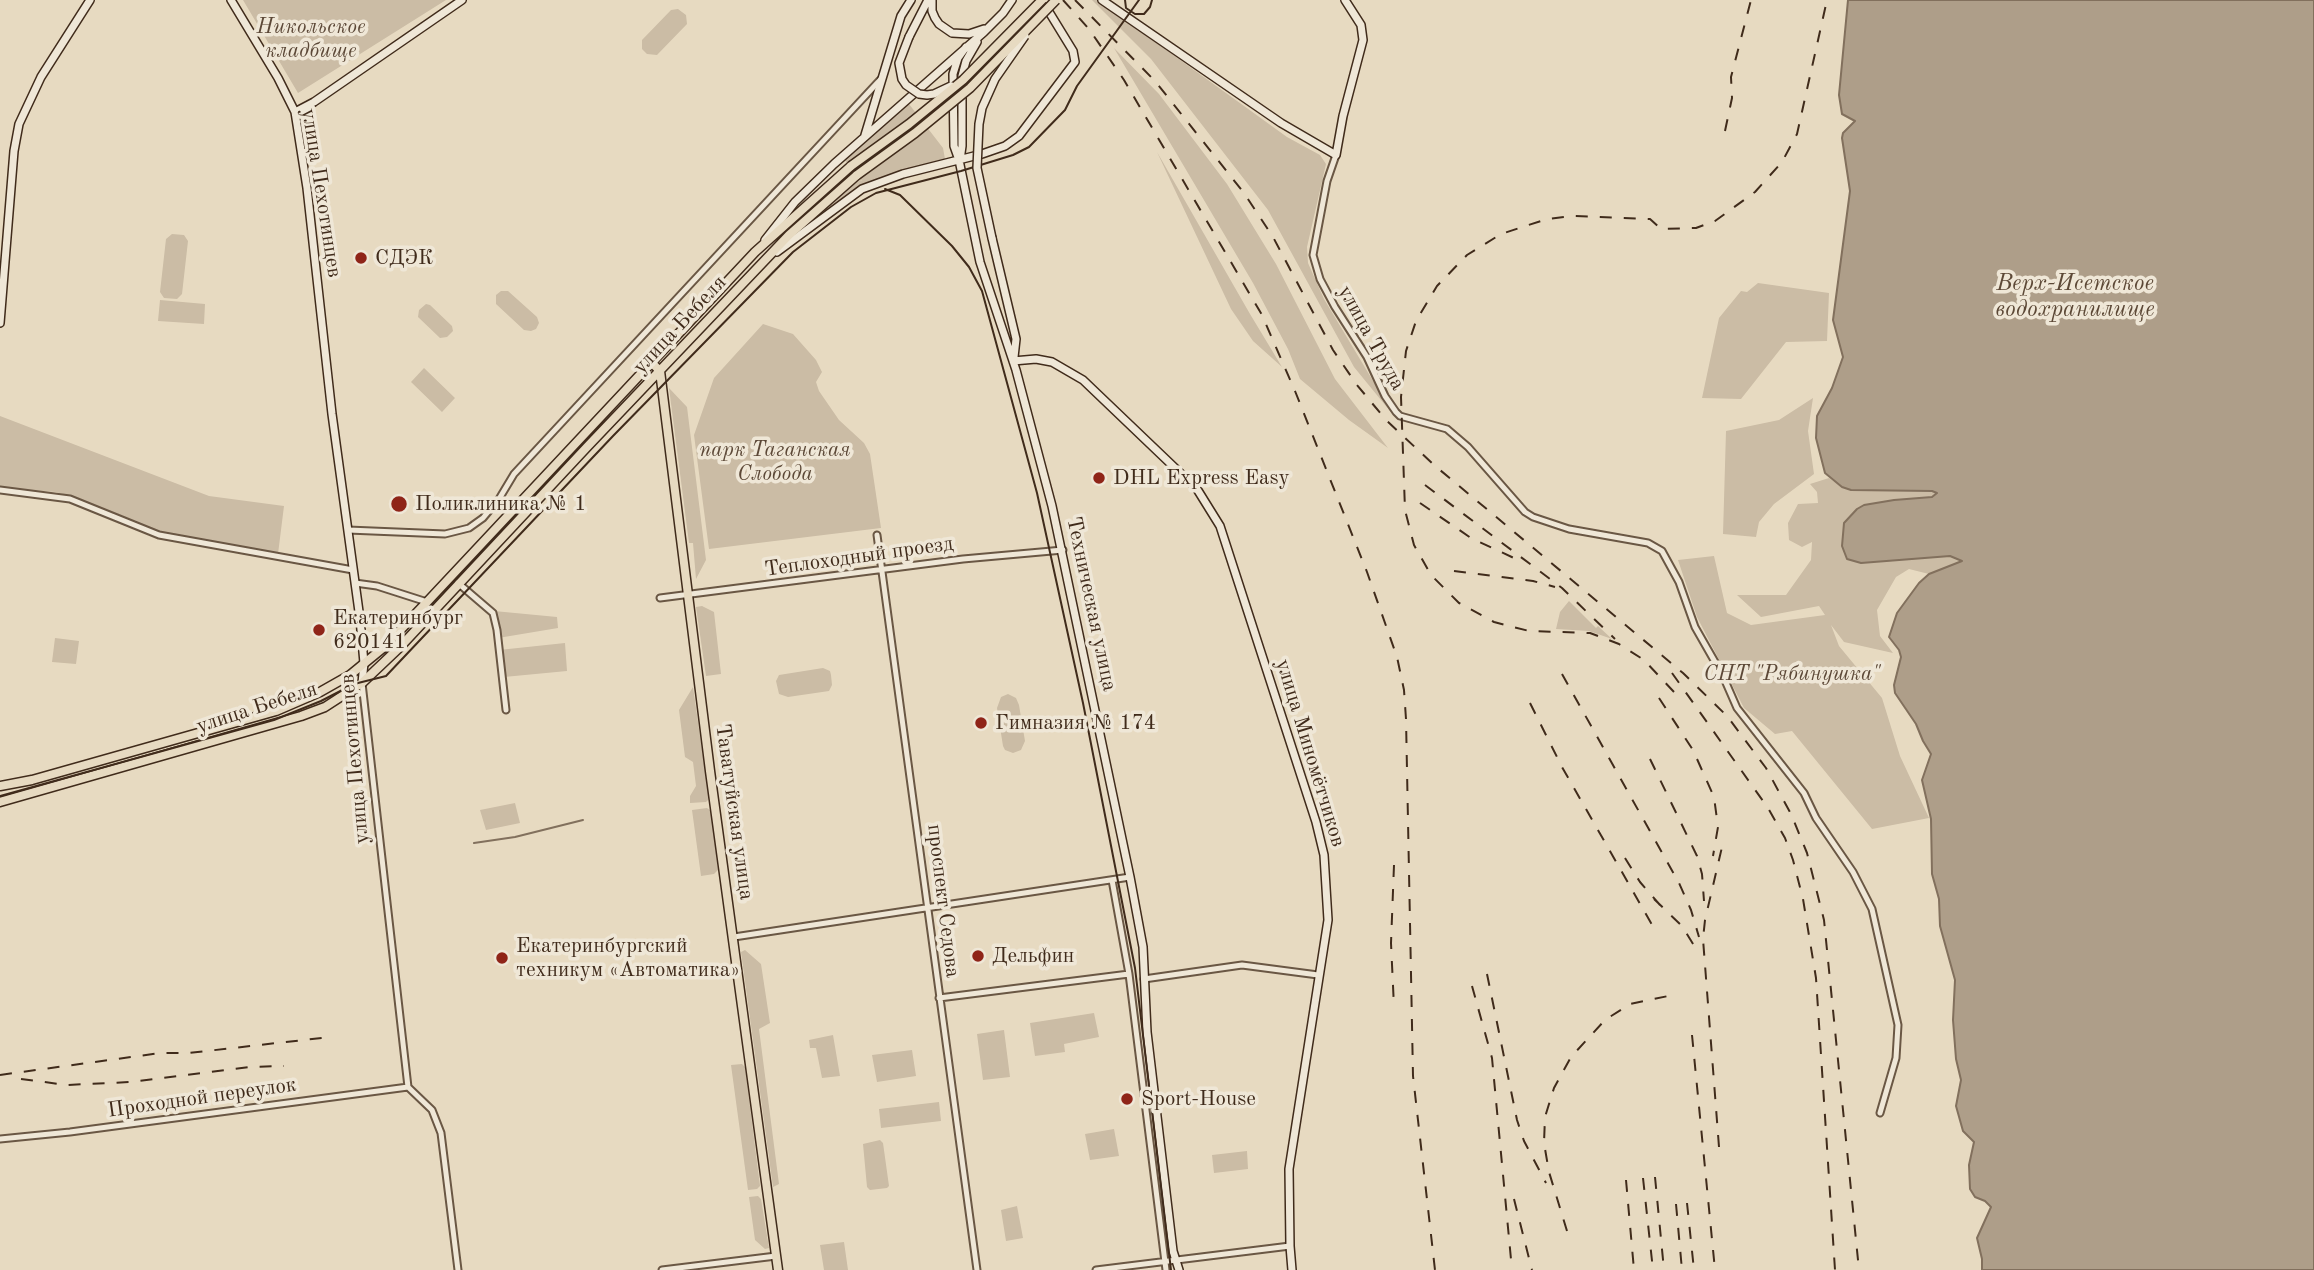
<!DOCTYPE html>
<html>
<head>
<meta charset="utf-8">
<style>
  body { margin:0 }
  canvas { display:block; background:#e7dac1 }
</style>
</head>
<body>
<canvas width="2314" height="1270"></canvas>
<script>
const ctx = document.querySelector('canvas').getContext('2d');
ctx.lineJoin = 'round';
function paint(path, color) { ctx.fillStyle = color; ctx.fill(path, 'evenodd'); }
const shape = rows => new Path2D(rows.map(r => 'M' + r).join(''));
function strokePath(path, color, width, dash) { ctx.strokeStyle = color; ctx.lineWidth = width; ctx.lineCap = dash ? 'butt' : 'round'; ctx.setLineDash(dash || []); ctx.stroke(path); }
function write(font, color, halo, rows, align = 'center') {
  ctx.font = font + ' "Old Standard TT",serif'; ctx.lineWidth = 7; ctx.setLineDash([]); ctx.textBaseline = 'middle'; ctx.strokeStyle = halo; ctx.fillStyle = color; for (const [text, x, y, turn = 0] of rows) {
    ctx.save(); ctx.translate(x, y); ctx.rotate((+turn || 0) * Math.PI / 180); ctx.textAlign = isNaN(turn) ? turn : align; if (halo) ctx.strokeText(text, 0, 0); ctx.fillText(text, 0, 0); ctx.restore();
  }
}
const green = shape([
  [243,0,446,0,298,93],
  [1092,0,1097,0,1287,137,1320,155,1326,164,1307,247,1308,263,1324,299,1394,416,1354,367,1268,210,1151,59],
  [678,9,686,15,687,24,657,55,647,54,642,49,642,40,671,10],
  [1114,48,1159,94,1227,184,1276,264,1335,379,1388,448,1349,420,1300,379,1288,349,1253,283],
  [909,104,943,148,945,159,901,170,861,187,811,223,843,193,860,180,862,181,844,159],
  [1157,152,1250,314,1282,367,1253,341,1231,309],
  [172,234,184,235,188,241,182,294,177,299,164,298,160,292,166,239],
  [1758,283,1829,293,1827,341,1786,342,1741,399,1702,398,1719,318,1741,291,1747,292],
  [501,291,508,291,537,317,539,323,536,329,531,331,524,330,496,304,496,295],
  [160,300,205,304,204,324,158,321],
  [426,304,430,305,452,326,453,331,447,337,440,338,418,317,419,310],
  [763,324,793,334,816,360,822,372,816,382,819,391,839,420,864,443,870,454,881,528,709,549,694,435,714,378],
  [424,368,455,398,442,412,411,382],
  [669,388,687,407,706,560,696,579,693,543,689,543],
  [1813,398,1808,431,1814,474,1774,504,1759,522,1756,537,1723,534,1726,431,1779,420],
  [0,416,209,496,284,506,278,554,175,537,144,527,77,498,56,492,0,488],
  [1829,478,1842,487,1864,490,1932,491,1937,493,1932,497,1857,509,1844,523,1842,546,1847,559,1861,563,1939,556,1950,556,1962,560,1961,563,1929,574,1909,569,1896,577,1877,610,1880,636,1893,653,1844,642,1831,625,1839,646,1882,698,1900,756,1929,818,1872,829,1792,731,1775,734,1744,708,1697,617,1678,560,1714,556,1727,613,1751,625,1825,615,1819,606,1761,617,1737,595,1786,595,1811,560,1812,542,1802,547,1789,540,1788,523,1798,504,1818,503,1817,492,1810,484],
  [1569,601,1596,628,1598,626,1612,639,1589,631,1556,629,1560,612],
  [702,606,714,612,721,674,706,676,696,607],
  [494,611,557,617,558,628,498,638],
  [55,638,79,641,76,664,52,662],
  [565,643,567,671,504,677,499,650],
  [823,668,830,671,831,675,832,685,829,691,788,697,779,694,776,681,779,675],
  [693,687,709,799,706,802,690,803,690,796,696,786,693,762,685,757,679,710],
  [1008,694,1016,698,1019,705,1025,741,1021,750,1013,753,1005,750,1003,746,997,708,1001,697],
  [515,803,520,823,486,830,480,810],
  [707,808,711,811,718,870,714,874,701,876,692,810],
  [745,950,761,964,770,1023,759,1029,779,1184,773,1187,741,952],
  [1094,1013,1099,1037,1064,1044,1065,1052,1035,1056,1030,1023],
  [1004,1030,1010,1077,983,1080,977,1034],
  [833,1035,840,1076,822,1078,816,1048,810,1048,809,1040],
  [912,1050,916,1076,877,1082,872,1055],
  [742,1064,745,1067,760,1186,757,1189,748,1190,731,1065],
  [939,1102,941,1121,881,1128,879,1109],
  [1114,1129,1119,1156,1090,1160,1085,1134],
  [880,1140,883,1143,889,1186,887,1188,870,1190,867,1187,863,1144],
  [1247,1151,1248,1169,1214,1173,1212,1155],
  [758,1196,761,1199,769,1248,765,1249,755,1240,749,1197],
  [1017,1206,1023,1238,1006,1241,1001,1210],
  [844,1242,848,1270,824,1270,820,1245]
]);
const water = shape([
  [1848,0,2314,0,2314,1270,1982,1270,1982,1259,1977,1238,1991,1207,1985,1201,1975,1197,1970,1189,1969,1165,1974,1142,1963,1131,1956,1106,1961,1080,1956,1059,1953,1020,1955,980,1940,926,1939,899,1932,874,1931,819,1922,780,1931,754,1923,741,1916,724,1895,693,1894,685,1901,657,1899,650,1889,637,1897,613,1919,583,1929,574,1962,561,1950,556,1861,563,1847,559,1842,546,1844,523,1857,509,1864,505,1894,500,1932,497,1937,493,1932,491,1851,490,1842,487,1825,473,1816,438,1817,416,1832,388,1843,357,1833,320,1850,191,1842,138,1843,133,1855,121,1842,114,1839,95,1848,0]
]);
const stream = shape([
  [474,843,515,837,583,820]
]);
const street = shape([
  [1336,155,1327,181,1313,255,1320,279,1335,307,1367,357,1385,396,1396,412,1400,416,1447,429,1468,447,1525,512,1533,517,1569,529,1648,543,1662,551,1679,582,1695,627,1723,676,1737,708,1804,793,1816,818,1853,872,1872,909,1898,1025,1896,1058,1880,1113],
  [0,490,70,499,159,535,353,570],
  [348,530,445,534,469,528,483,518,499,499,514,474,880,80],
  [877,535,977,1270],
  [355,583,377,586,427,602],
  [458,583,493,613,497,630,506,710],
  [660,598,963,559,1063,550],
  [362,683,408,1087,432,1110,441,1133,458,1270],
  [1112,880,1129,974,1166,1270],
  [734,937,1130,877],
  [1144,979,1242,965,1318,975],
  [939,998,1129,974],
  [0,1139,70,1132,408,1087],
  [662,1270,776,1256],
  [1096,1270,1290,1246]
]);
const secondary = shape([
  [231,0,278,78,295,112,307,188,332,414,360,619,364,663,362,683],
  [932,0,932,11,935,18,939,24,952,33,969,34,984,29],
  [1102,0,1281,123,1336,155,1343,116,1363,40,1361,25,1345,0],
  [909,37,928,0],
  [966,47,958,58,953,74,954,146,959,160,980,262,1016,370,1052,506,1130,877,1143,947,1147,1032,1173,1251,1179,1270],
  [295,112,314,102,462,0],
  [865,135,901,16,911,0],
  [960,160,962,146,962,76,966,61,977,42],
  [992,238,1016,339,1014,357],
  [765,240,795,202,834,164,984,32,1003,13,1012,0],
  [777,252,862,189,903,174,982,154,1005,146,1019,136,1075,62,1073,51,1046,7],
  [0,323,14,151,19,124,41,77,90,0],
  [1013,361,1036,359,1052,362,1083,380,1197,489,1220,526,1316,822,1324,855,1328,920,1289,1169,1290,1246,1292,1270]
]);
const primary = shape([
  [651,362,660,371,710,771,778,1270],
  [0,786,32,780,276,711,320,692,350,675,383,648,427,602,755,252,851,166],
  [0,802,301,716,325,707,362,683,400,647,587,447,789,235,857,175]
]);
const tram = shape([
  [1125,0,1126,8,1135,14,1144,14,1150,7,1152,0],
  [885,189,900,195,952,246,969,267,982,291,1037,493,1083,703,1135,968,1171,1270],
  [0,796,274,720,321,701,354,684,386,676,613,436,793,252,851,207,876,193,961,171,1013,155,1029,147,1065,110,1077,86,1139,0]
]);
const rail = shape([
  [1063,0,1089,29,1124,80,1262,315,1295,391,1367,572,1397,657,1404,690,1406,719,1413,1076,1435,1270],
  [1075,0,1155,81,1244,193,1273,237,1333,350,1357,385,1386,420,1434,465,1683,673,1727,716,1766,768,1791,814,1807,853,1824,920,1859,1270],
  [1725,131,1732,98,1731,77,1751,0],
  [1425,485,1562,588,1615,639],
  [1420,503,1471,538,1516,559],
  [1454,571,1533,581,1555,587],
  [1672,673,1768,808,1785,838,1793,860,1803,899,1816,978,1835,1270],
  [1562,674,1679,883,1691,910,1699,937],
  [1674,692,1644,660,1619,644,1590,633,1529,631,1494,622,1459,603,1431,575,1414,545,1405,510,1401,397,1406,351,1416,321,1437,286,1467,255,1501,234,1547,219,1573,216,1650,219,1661,229,1696,228,1715,221,1755,192,1782,162,1797,134,1827,0],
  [1659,698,1693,750,1714,797,1718,827,1713,856],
  [1530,703,1562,767,1655,930],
  [1650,759,1697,856,1702,874,1704,901],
  [1625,858,1640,882,1660,905],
  [1394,865,1391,943,1394,1007],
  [1654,899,1682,926,1698,952],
  [1487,974,1517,1120,1524,1141,1546,1183],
  [1472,986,1492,1058,1512,1270],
  [1692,1035,1715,1270],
  [0,1075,160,1053,189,1053,330,1037],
  [21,1079,67,1085,131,1082,250,1067,284,1066],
  [1719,1147,1703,939,1705,920,1722,847],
  [1655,1177,1664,1270],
  [1643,1178,1653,1270],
  [1626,1180,1634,1270],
  [1514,1199,1532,1270],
  [1687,1203,1694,1270],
  [1676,1204,1682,1270],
  [1567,1231,1549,1172,1544,1143,1545,1117,1554,1088,1571,1057,1605,1020,1630,1004,1673,995]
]);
const secondaryBridge = shape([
  [909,37,899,63,902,79,906,85,919,94,927,95,934,94,951,86],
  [992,238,977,168,979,124,982,108,995,79,1025,36]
]);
const primaryBridge = shape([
  [851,166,909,124,963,80,1042,0],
  [857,175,915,133,970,88,1056,0]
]);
const markers = [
  [361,258,7,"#8f2418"],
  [1099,478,7,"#8f2418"],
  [399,504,9,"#8f2418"],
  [319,630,7,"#8f2418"],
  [981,723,7,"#8f2418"],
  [978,956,7,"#8f2418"],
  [502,958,7,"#8f2418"],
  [1127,1099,7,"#8f2418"]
];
const parkNames = [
  ["Никольское",311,27],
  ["кладбище",311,51],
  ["парк Таганская",775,450],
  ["Слобода",775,474],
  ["СНТ \"Рябинушка\"",1792,674]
];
const streetNames = [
  ["улица Пехотинцев",321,193,81],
  ["улица Бебеля",680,325,-47],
  ["улица Труда",1371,338,61],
  ["Теплоходный проезд",859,557,-8],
  ["Техническая улица",1091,604,78],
  ["улица Бебеля",257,708,-18],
  ["улица Миномётчиков",1310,753,73],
  ["улица Пехотинцев",355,759,-95],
  ["Таватуйская улица",734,812,82],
  ["проспект Седова",943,901,83],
  ["Проходной переулок",202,1098,-8]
];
const poiNames = [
  ["СДЭК",375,258],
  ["DHL Express Easy",1113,478],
  ["Поликлиника № 1",415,504],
  ["Екатеринбург",333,618],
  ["620141",333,642],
  ["Гимназия № 174",995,723],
  ["Екатеринбургский",516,946],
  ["техникум «Автоматика»",516,970],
  ["Дельфин",992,956],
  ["Sport-House",1141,1099]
];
const waterNames = [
  ["Верх-Исетское",2075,284],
  ["водохранилище",2075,310]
];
paint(green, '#cbbca5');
paint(water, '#ae9e89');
strokePath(water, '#82705d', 2);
strokePath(stream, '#82705d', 2);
strokePath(street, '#6a5744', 9);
strokePath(secondary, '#402b1b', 10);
strokePath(primary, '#402b1b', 11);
strokePath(street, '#efe7d7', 5);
strokePath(secondary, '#efe7d7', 7);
strokePath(primary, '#e7dac1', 8);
strokePath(tram, '#402b1b', 2);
strokePath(rail, '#402b1b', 2, [12, 12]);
strokePath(secondaryBridge, '#402b1b', 10, []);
strokePath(primaryBridge, '#402b1b', 11, []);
strokePath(secondaryBridge, '#efe7d7', 7);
strokePath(primaryBridge, '#e7dac1', 8);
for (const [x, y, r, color] of markers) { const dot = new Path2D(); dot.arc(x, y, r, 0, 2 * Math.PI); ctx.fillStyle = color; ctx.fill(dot); strokePath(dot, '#efe7d7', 2.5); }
write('italic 21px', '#5c4837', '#efe7d7', parkNames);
write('21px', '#402b1b', '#efe7d7', streetNames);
write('21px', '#402b1b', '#efe7d7', poiNames, 'left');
write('italic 23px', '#5c4836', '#efe7d7', waterNames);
</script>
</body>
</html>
